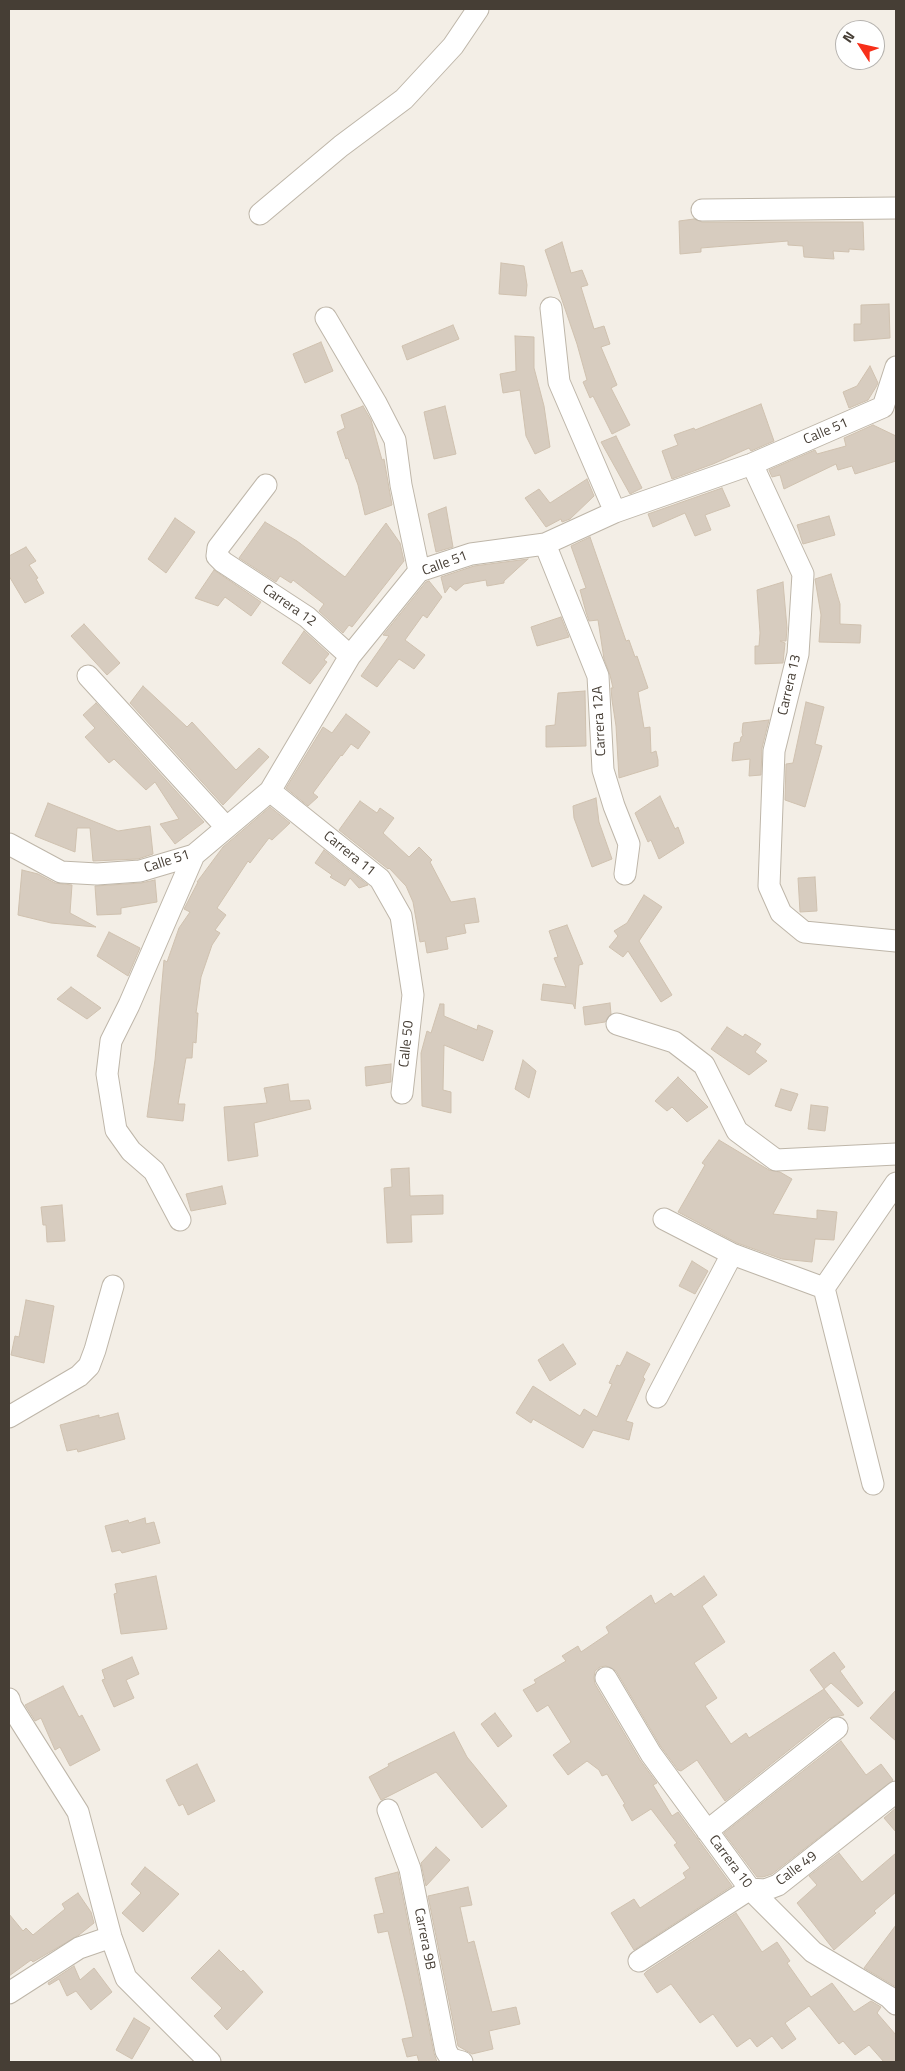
<!DOCTYPE html>
<html>
<head>
<meta charset="utf-8">
<style>
  body { margin:0 }
  #map { position:relative; width:905px; height:2071px; overflow:hidden; background:#f3eee6; font-family:"Titillium Web",sans-serif }
  canvas { display:block }
  .frame { position:absolute; inset:0; border:10px solid #463e35; pointer-events:none }
  .north { position:absolute; left:835px; top:20px; width:50px; height:50px; box-sizing:border-box; background:#fff; border:1px solid #b5b2ae; border-radius:50%; rotate:305deg; font-size:14px; font-weight:700; line-height:20px; text-align:center; color:#463e35 }
  .north::after { content:''; display:block; margin:auto; width:18px; height:22px; background:#f72f19; clip-path:polygon(50% 0,100% 100%,50% 72%,0 100%) }
</style>
</head>
<body>
<div id="map">
<canvas width="905" height="2071"></canvas>
<div class="frame"></div>
<div class="north">N</div>
</div>
<script>
const ctx = document.querySelector('canvas').getContext('2d');
ctx.lineJoin = 'round';
function paint(path, color) { ctx.fillStyle = color; ctx.fill(path, 'evenodd'); }
const shape = rows => new Path2D(rows.map(r => 'M' + r).join(''));
function strokePath(path, color, width, dash) { ctx.strokeStyle = color; ctx.lineWidth = width; ctx.lineCap = dash ? 'butt' : 'round'; ctx.setLineDash(dash || []); ctx.stroke(path); }
function write(font, color, halo, rows, align = 'center') {
  ctx.font = font + ' "Titillium Web",sans-serif'; ctx.lineWidth = 4.5; ctx.setLineDash([]); ctx.textBaseline = 'middle'; ctx.strokeStyle = halo; ctx.fillStyle = color; for (const [text, x, y, turn = 0] of rows) {
    ctx.save(); ctx.translate(x, y); ctx.rotate((+turn || 0) * Math.PI / 180); ctx.textAlign = isNaN(turn) ? turn : align; if (halo) ctx.strokeText(text, 0, 0); ctx.fillText(text, 0, 0); ctx.restore();
  }
}
const building = shape([
  [694,219,702,222,863,222,864,250,849,249,849,252,833,251,834,259,804,257,803,246,788,245,788,241,701,248,701,252,680,254,679,221,694,219],
  [562,242,571,273,582,270,588,285,581,287,594,329,604,326,610,344,601,347,617,385,611,388,630,425,612,434,593,396,590,398,583,382,587,380,577,344,545,250,562,242],
  [501,263,524,266,527,285,526,296,499,294,501,263],
  [889,304,890,338,854,341,854,324,861,324,861,305,889,304],
  [453,325,459,339,407,360,402,346,453,325],
  [515,336,534,337,534,368,544,406,550,447,535,454,526,436,520,390,503,393,500,374,516,371,515,336],
  [321,342,333,371,305,383,293,354,321,342],
  [870,366,878,383,876,387,868,400,849,408,843,392,857,386,870,366],
  [761,404,774,441,751,451,749,448,713,464,672,479,662,451,678,445,674,435,694,428,695,430,761,404],
  [363,406,371,420,382,460,384,459,392,505,365,515,358,485,348,458,346,459,337,432,345,428,341,415,363,406],
  [445,406,456,454,434,459,424,412,445,406],
  [873,425,896,436,896,461,855,474,852,466,838,470,836,464,784,489,780,475,772,477,769,470,815,450,817,454,846,446,844,438,873,425],
  [616,436,642,488,630,494,601,442,616,436],
  [587,479,594,496,570,519,562,522,561,519,546,527,525,498,539,489,550,503,587,479],
  [722,488,730,506,705,515,711,530,695,536,685,513,653,527,648,514,722,488],
  [446,507,453,547,436,552,428,514,446,507],
  [829,516,835,535,803,544,797,525,829,516],
  [175,518,195,532,166,573,148,559,175,518],
  [265,522,297,541,345,577,386,523,400,543,404,561,352,627,349,625,343,633,319,611,324,604,293,580,291,583,280,576,276,582,239,558,265,522],
  [590,537,626,641,629,640,635,657,637,656,648,688,638,692,644,728,650,727,651,753,656,751,658,760,658,766,619,778,616,726,612,700,611,688,613,688,610,675,604,659,598,620,589,621,586,612,580,590,586,588,571,546,590,537],
  [26,547,36,561,29,565,38,578,36,579,44,593,25,603,9,576,9,556,26,547],
  [528,559,504,581,504,583,487,586,486,580,464,584,456,591,450,586,445,593,441,577,474,566,528,559],
  [214,570,261,602,251,616,225,597,218,606,195,598,214,570],
  [831,574,840,604,840,624,861,625,860,643,819,642,821,615,815,579,831,574],
  [429,581,442,597,427,618,423,615,405,640,425,655,414,669,399,659,377,687,361,676,389,636,383,635,426,582,429,581],
  [783,582,787,628,786,641,780,641,785,643,783,663,755,664,755,646,759,646,760,633,757,590,783,582],
  [561,617,569,637,537,646,531,627,561,617],
  [84,624,120,663,107,675,71,636,84,624],
  [304,631,329,654,324,660,327,662,310,684,282,663,304,631],
  [143,686,187,727,192,722,236,770,259,748,269,757,223,805,130,703,143,686],
  [585,691,586,746,546,747,546,726,555,725,558,693,585,691],
  [806,702,824,707,815,744,822,746,805,807,785,800,786,764,793,763,806,702],
  [96,703,204,822,175,844,160,824,179,819,155,782,146,790,114,759,109,763,85,737,95,728,83,715,96,703],
  [346,714,370,732,358,749,351,744,342,756,341,755,313,793,318,797,308,806,286,788,323,727,332,733,346,714],
  [769,720,762,748,761,775,749,776,750,759,732,761,734,743,740,742,741,737,743,736,742,732,743,723,769,720],
  [660,796,675,829,678,827,684,843,659,859,651,840,648,842,635,813,660,796],
  [596,798,599,822,612,859,592,867,574,818,573,806,596,798],
  [360,801,377,813,380,808,394,818,383,833,409,857,419,847,432,860,430,862,451,902,475,898,479,922,464,924,466,933,446,937,448,949,427,953,425,941,420,942,413,902,406,886,389,868,388,869,339,830,360,801],
  [48,803,118,831,150,826,153,854,138,859,93,861,90,828,77,828,75,852,35,836,48,803],
  [270,807,290,823,272,840,269,838,250,863,248,861,217,908,226,915,215,930,220,933,212,945,201,977,196,1013,198,1013,196,1043,193,1042,192,1058,186,1058,178,1104,185,1104,183,1121,147,1117,155,1060,164,960,167,962,179,928,190,912,184,909,198,882,197,882,223,847,270,807],
  [324,850,368,885,359,888,350,878,345,886,330,877,332,875,315,863,324,850],
  [22,870,38,874,55,883,72,885,70,913,96,927,51,923,18,915,22,870],
  [815,877,817,911,800,912,798,878,815,877],
  [155,880,157,902,121,908,121,914,97,915,95,886,141,883,155,880],
  [644,895,662,907,639,941,672,995,661,1002,628,951,623,957,609,947,618,936,614,931,627,923,644,895],
  [567,925,583,964,579,965,575,1009,573,1004,541,1000,543,984,566,987,554,958,558,957,549,931,567,925],
  [109,932,140,948,128,976,97,956,109,932],
  [71,987,101,1008,87,1019,57,999,71,987],
  [610,1003,611,1014,605,1022,585,1025,583,1007,610,1003],
  [440,1004,444,1004,444,1016,477,1030,478,1025,493,1031,483,1061,444,1045,443,1090,451,1092,451,1113,422,1106,421,1053,427,1031,431,1033,440,1004],
  [727,1027,743,1037,745,1034,761,1044,755,1052,767,1061,749,1075,711,1049,727,1027],
  [523,1060,536,1071,529,1098,515,1089,523,1060],
  [391,1064,391,1082,366,1086,365,1067,391,1064],
  [678,1077,708,1107,687,1122,672,1107,667,1111,655,1101,678,1077],
  [288,1084,290,1101,309,1100,311,1109,254,1123,258,1156,228,1161,224,1107,267,1103,264,1088,288,1084],
  [781,1089,798,1094,791,1111,775,1106,781,1089],
  [811,1105,828,1107,825,1131,808,1129,811,1105],
  [719,1140,769,1170,780,1172,792,1179,773,1214,817,1219,817,1210,837,1212,834,1240,815,1239,812,1262,782,1259,737,1243,678,1212,705,1165,702,1163,719,1140],
  [409,1168,410,1196,443,1195,443,1214,411,1215,412,1242,387,1243,384,1188,392,1187,391,1169,409,1168],
  [222,1186,226,1204,191,1211,186,1194,222,1186],
  [62,1205,65,1241,47,1242,46,1225,43,1225,41,1207,62,1205],
  [692,1261,708,1271,695,1294,679,1286,692,1261],
  [26,1300,54,1306,44,1363,11,1355,15,1336,19,1337,26,1300],
  [563,1344,576,1364,550,1381,538,1360,563,1344],
  [627,1352,650,1364,643,1377,645,1379,626,1421,633,1423,629,1440,593,1430,583,1448,533,1419,531,1423,516,1413,533,1386,580,1416,584,1409,597,1417,612,1384,609,1383,617,1365,620,1366,627,1352],
  [118,1413,125,1439,78,1452,77,1449,67,1451,60,1425,99,1415,99,1418,118,1413],
  [145,1518,146,1524,154,1522,160,1543,122,1553,120,1550,112,1552,105,1526,128,1520,129,1523,145,1518],
  [156,1576,167,1629,121,1634,114,1594,117,1593,115,1584,156,1576],
  [704,1576,717,1595,702,1606,725,1642,694,1663,717,1698,705,1706,731,1744,746,1733,749,1738,824,1689,810,1670,834,1652,845,1667,840,1671,863,1703,858,1707,831,1683,824,1689,844,1715,829,1718,725,1801,697,1760,681,1771,678,1770,661,1747,616,1671,606,1666,600,1667,595,1671,594,1678,595,1684,640,1760,657,1783,653,1785,672,1816,678,1812,732,1886,634,1950,611,1913,634,1899,640,1908,686,1878,683,1873,690,1868,674,1845,677,1843,651,1809,632,1821,623,1805,625,1804,607,1774,602,1776,599,1770,587,1761,568,1775,553,1755,571,1742,548,1705,537,1712,523,1690,536,1683,534,1680,566,1661,562,1656,578,1646,581,1652,609,1633,606,1627,651,1595,655,1604,671,1593,674,1597,704,1576],
  [132,1657,139,1674,126,1680,134,1698,114,1707,102,1680,105,1679,102,1670,132,1657],
  [63,1686,79,1717,82,1715,100,1750,70,1766,60,1747,55,1750,41,1718,35,1721,25,1705,63,1686],
  [896,1690,896,1741,870,1718,896,1690],
  [495,1713,512,1736,498,1747,481,1724,495,1713],
  [454,1732,467,1757,507,1806,482,1828,436,1772,381,1800,369,1777,389,1766,388,1764,454,1732],
  [841,1741,866,1775,881,1764,893,1780,772,1874,763,1877,757,1877,724,1833,841,1741],
  [197,1764,215,1801,188,1815,183,1804,179,1806,166,1780,197,1764],
  [896,1808,896,1832,884,1818,896,1808],
  [436,1847,450,1860,426,1886,421,1863,436,1847],
  [839,1853,862,1882,896,1853,896,1892,874,1911,876,1913,834,1950,797,1903,817,1885,809,1876,839,1853],
  [145,1867,179,1894,143,1932,122,1913,141,1893,131,1884,145,1867],
  [398,1872,434,2053,437,2062,419,2062,417,2055,407,2057,402,2039,413,2037,405,2001,388,1931,378,1933,374,1915,384,1913,375,1878,398,1872],
  [468,1887,472,1905,460,1907,468,1943,474,1941,492,2012,516,2007,520,2024,489,2031,493,2049,472,2054,458,2046,428,1896,468,1887],
  [78,1893,91,1912,94,1923,79,1935,33,1962,31,1960,9,1976,9,1914,23,1931,26,1928,33,1935,65,1909,62,1904,78,1893],
  [736,1913,762,1952,777,1942,790,1961,787,1963,811,1997,832,1983,854,2012,871,2001,881,2007,877,2013,896,2035,896,2062,884,2062,869,2045,855,2055,843,2041,839,2044,809,2006,785,2023,796,2039,782,2049,772,2036,757,2047,750,2038,737,2047,713,2014,700,2023,671,1984,657,1993,644,1974,647,1971,736,1913],
  [896,1925,896,1987,864,1968,896,1925],
  [219,1950,241,1972,243,1970,263,1992,227,2030,214,2016,222,2008,191,1978,219,1950],
  [74,1966,80,1980,94,1968,112,1992,91,2010,76,1991,67,1996,59,1979,49,1985,48,1983,74,1966],
  [134,2018,150,2028,132,2059,116,2050,134,2018]
]);
const minor = shape([
  [702,210,896,208],
  [260,214,341,146,404,99,453,46,478,9],
  [551,308,559,382,615,512],
  [326,318,376,403,395,440,401,485,419,571],
  [883,407,896,367],
  [752,464,803,574,798,654,774,751,769,886,781,913,804,932,896,941],
  [266,485,218,548,217,556,223,562,307,617,350,656],
  [545,544,598,676,603,770,614,806,629,844,625,874],
  [88,676,226,827],
  [270,791,380,879,401,916,413,995,402,1093],
  [9,844,61,872,97,874,140,871,194,855,270,791,350,656,419,571,471,554,545,544,615,512,752,464,883,407],
  [617,1024,674,1042,704,1065,737,1131,776,1160,896,1154],
  [664,1219,732,1254,824,1288],
  [180,1220,154,1171,131,1151,116,1130,107,1074,111,1041,129,1005,194,855],
  [657,1397,732,1254],
  [9,1417,79,1376,89,1366,95,1350,113,1286],
  [873,1484,824,1288,896,1183],
  [606,1678,651,1754,750,1889,813,1952,889,1997,896,2004],
  [9,1699,11,1706,78,1812,111,1937,126,1978,210,2062],
  [388,1810,410,1869,446,2051,451,2059,462,2062],
  [707,1831,837,1728],
  [639,1961,750,1889,765,1890,778,1885,896,1792],
  [9,1993,79,1948,111,1937]
]);
const streetNames = [
  ["Calle 51",826,432,-23],
  ["Calle 51",445,564,-20],
  ["Carrera 12",289,606,35],
  ["Carrera 13",790,685,-77],
  ["Carrera 12A",600,721,-93],
  ["Carrera 11",349,854,39],
  ["Calle 51",167,862,-18],
  ["Calle 50",407,1044,-84],
  ["Carrera 10",730,1862,53],
  ["Calle 49",797,1869,-37],
  ["Carrera 9B",424,1939,79]
];
paint(building, '#d7ccbf');
strokePath(building, '#cfc1af', 1);
strokePath(minor, '#beb6a9', 23);
strokePath(minor, '#fff', 21);
write('14px', '#463e35', '#fff', streetNames);
</script>
</body>
</html>
